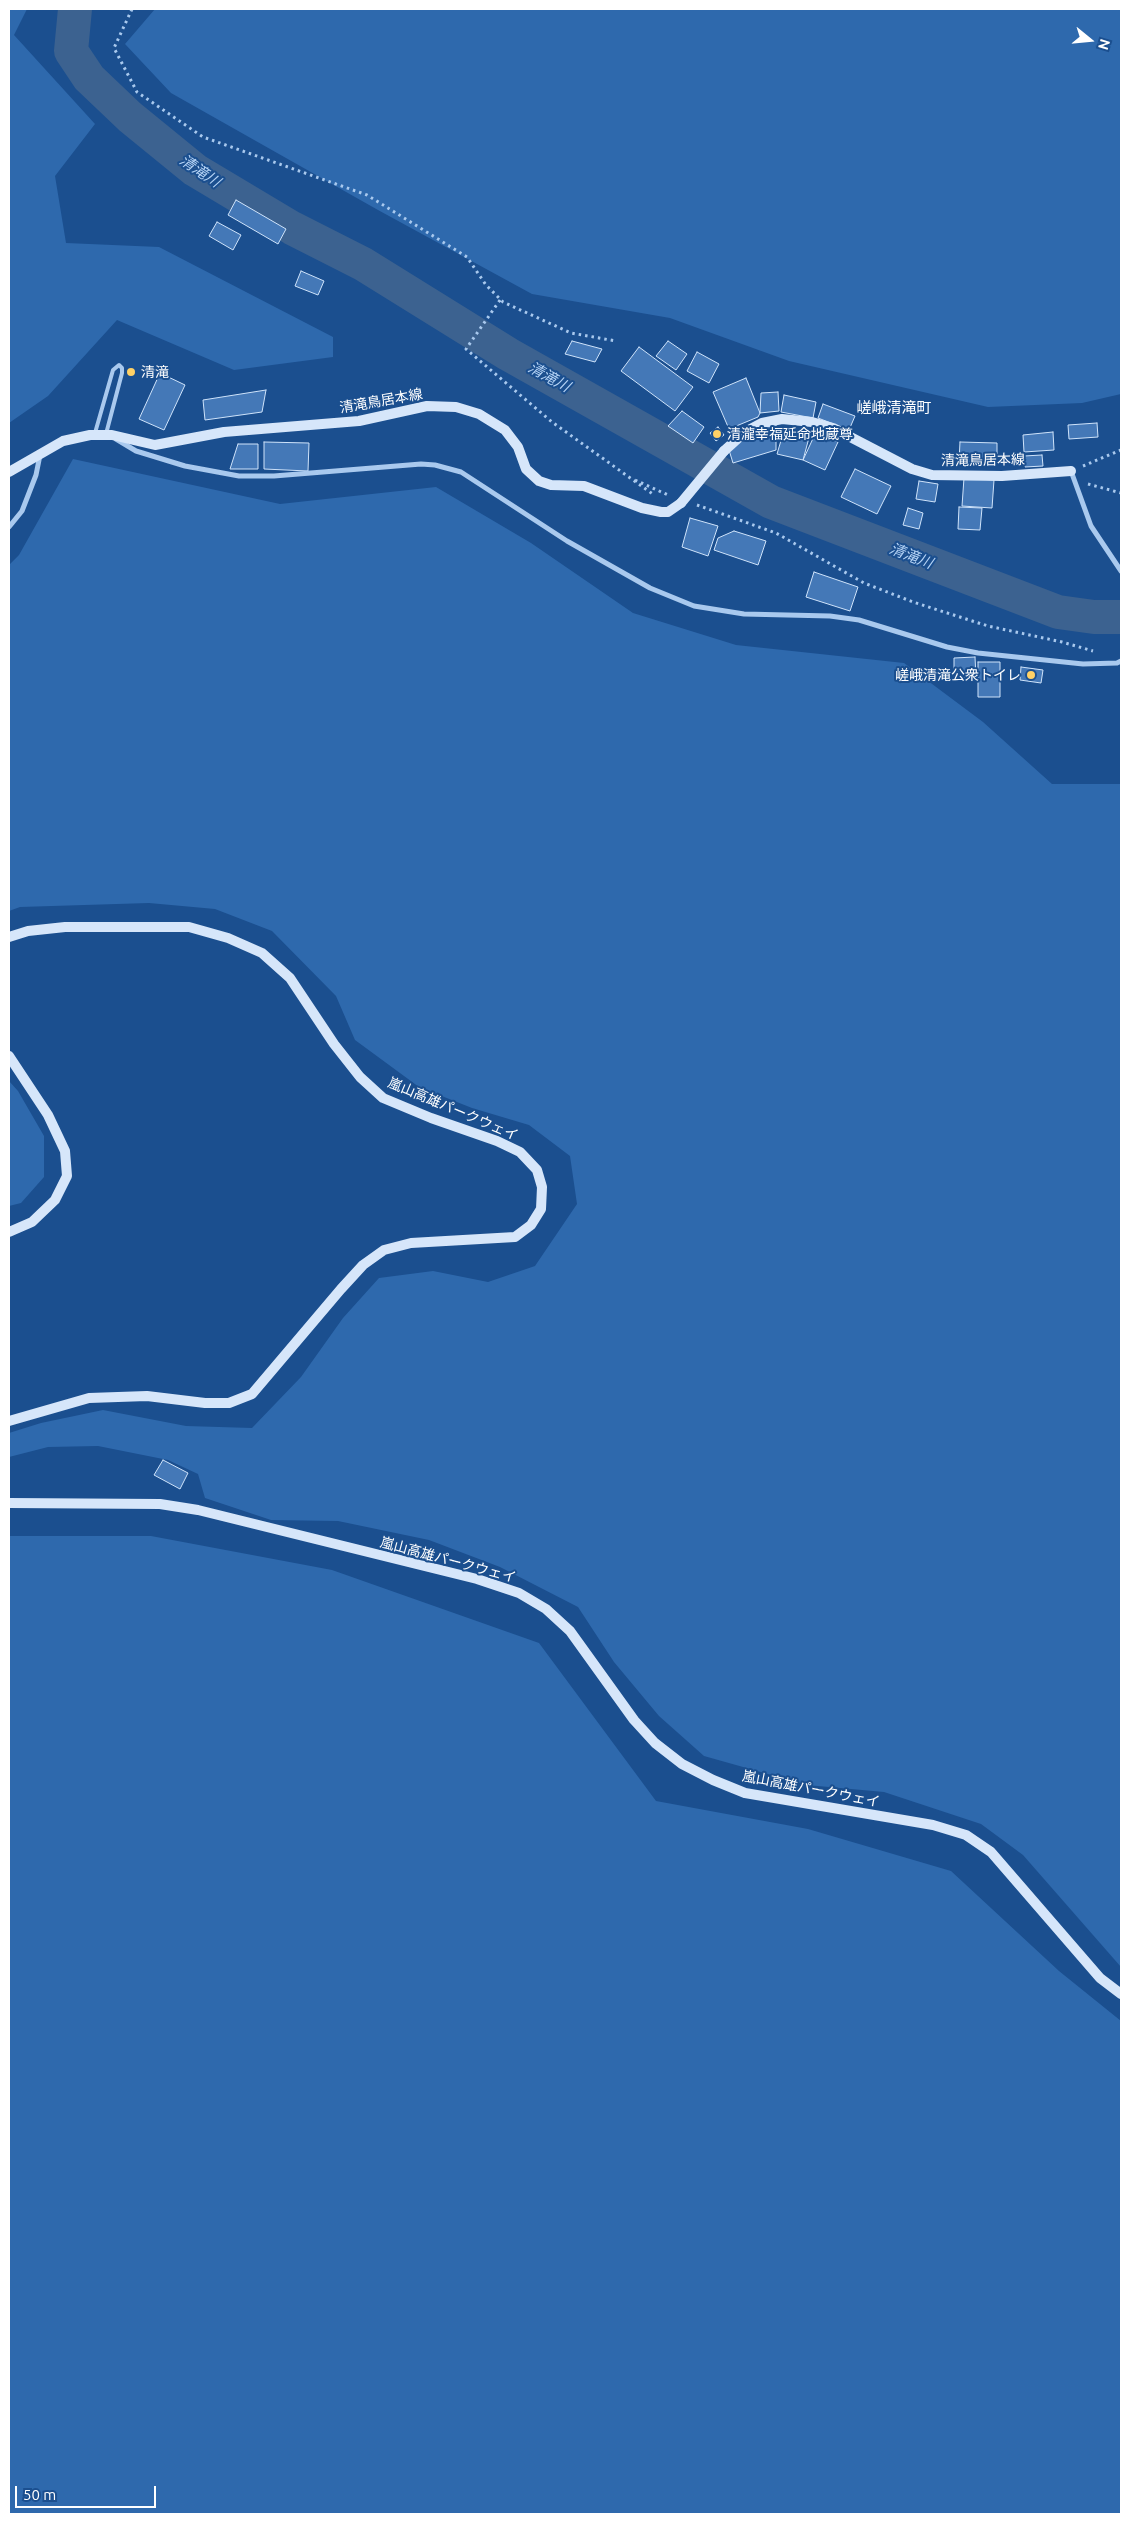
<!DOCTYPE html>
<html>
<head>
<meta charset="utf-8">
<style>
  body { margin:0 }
  #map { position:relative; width:1130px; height:2523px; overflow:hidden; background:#1b4f8f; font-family:Ubuntu,sans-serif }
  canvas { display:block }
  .frame { position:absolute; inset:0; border:10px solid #fff; pointer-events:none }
  .north { position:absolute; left:1065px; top:15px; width:50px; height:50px; -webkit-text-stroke:4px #1b4f8f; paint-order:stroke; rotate:107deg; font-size:14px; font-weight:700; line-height:20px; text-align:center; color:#fff }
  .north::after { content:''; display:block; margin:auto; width:18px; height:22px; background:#fff; clip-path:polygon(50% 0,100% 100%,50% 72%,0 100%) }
  .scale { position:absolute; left:15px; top:2486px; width:141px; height:22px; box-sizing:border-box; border:2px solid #fff; border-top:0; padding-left:6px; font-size:15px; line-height:18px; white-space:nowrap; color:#fff; -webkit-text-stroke:4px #1b4f8f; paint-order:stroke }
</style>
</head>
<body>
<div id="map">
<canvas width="1130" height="2523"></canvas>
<div class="frame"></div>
<div class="north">N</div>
<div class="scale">50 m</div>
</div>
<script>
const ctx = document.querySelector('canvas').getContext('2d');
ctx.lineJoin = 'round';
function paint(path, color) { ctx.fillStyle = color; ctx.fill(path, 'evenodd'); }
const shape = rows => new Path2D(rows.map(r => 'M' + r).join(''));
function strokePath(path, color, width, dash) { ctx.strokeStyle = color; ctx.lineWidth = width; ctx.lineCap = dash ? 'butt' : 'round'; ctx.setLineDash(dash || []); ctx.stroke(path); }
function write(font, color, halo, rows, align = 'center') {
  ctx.font = font + ' Ubuntu,"Noto Sans JP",sans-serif'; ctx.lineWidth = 4; ctx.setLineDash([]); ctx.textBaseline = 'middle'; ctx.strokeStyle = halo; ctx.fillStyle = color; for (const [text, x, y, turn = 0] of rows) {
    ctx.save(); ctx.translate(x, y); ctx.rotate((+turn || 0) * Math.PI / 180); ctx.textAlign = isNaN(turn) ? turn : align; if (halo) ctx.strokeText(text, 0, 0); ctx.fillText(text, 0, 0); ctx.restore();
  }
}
const green = shape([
  [9,9,27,9,14,35,95,124,55,176,66,243,159,247,333,337,333,357,234,370,117,320,48,396,9,423],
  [155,9,1121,9,1121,394,1082,403,988,407,789,361,670,318,532,294,378,210,171,93,125,44],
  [73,459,280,504,436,487,531,543,633,613,736,645,904,663,983,722,1052,784,1121,784,1121,1967,1023,1855,981,1824,884,1792,807,1785,704,1756,659,1716,614,1662,578,1607,500,1567,429,1540,338,1521,271,1520,205,1498,198,1474,168,1460,98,1446,48,1447,9,1457,9,1433,41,1423,103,1410,186,1426,252,1428,301,1377,343,1318,379,1278,433,1271,488,1282,535,1266,577,1204,570,1156,529,1125,472,1108,419,1087,355,1040,336,996,272,931,215,909,149,903,20,907,9,911,9,565,19,555],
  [9,1081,18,1091,44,1136,44,1177,21,1203,9,1206],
  [9,1536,151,1536,332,1570,539,1643,656,1801,808,1829,951,1871,1059,1971,1121,2021,1121,2514,9,2514]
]);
const river = shape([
  [75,9,71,51,89,78,130,117,195,170,292,228,363,264,508,354,771,502,1058,612,1094,617,1121,617]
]);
const building = shape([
  [236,200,286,229,278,244,228,215,236,200],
  [217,222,241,235,233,250,209,236,217,222],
  [301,271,324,281,318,295,295,286,301,271],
  [572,341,602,349,595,362,565,354,572,341],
  [668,341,687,354,676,370,656,356,668,341],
  [639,347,693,387,675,411,621,371,639,347],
  [697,352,719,364,709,383,687,371,697,352],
  [160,373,185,385,164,430,139,419,160,373],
  [746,378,760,413,758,417,729,429,713,392,746,378],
  [266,390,262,412,205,420,203,400,266,390],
  [778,392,779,411,760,413,761,393,778,392],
  [784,395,816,402,813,418,781,412,784,395],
  [823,404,855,416,849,430,818,418,823,404],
  [682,411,704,427,693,443,668,426,682,411],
  [1097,423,1098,437,1069,439,1068,425,1097,423],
  [776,424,776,450,733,463,729,450,750,433,776,424],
  [718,427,724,435,716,441,710,433,718,427],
  [785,427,810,434,803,460,777,454,785,427],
  [816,432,838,442,825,470,803,460,816,432],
  [1053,432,1054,450,1024,452,1023,435,1053,432],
  [264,442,309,443,308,471,264,469,264,442],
  [960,442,997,443,997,462,959,461,960,442],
  [238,444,258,444,258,469,230,469,238,444],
  [1042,455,1043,466,1025,467,1024,456,1042,455],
  [855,469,891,486,877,514,841,497,855,469],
  [964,478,994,480,992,508,962,506,964,478],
  [919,481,938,484,935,502,916,499,919,481],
  [959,507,982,508,980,530,958,529,959,507],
  [908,508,923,513,919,529,903,525,908,508],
  [690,518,718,526,708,556,682,547,690,518],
  [734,531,766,541,758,565,714,550,718,538,734,531],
  [814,572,858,587,850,611,806,597,814,572],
  [975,657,976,677,954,678,954,658,975,657],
  [978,662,1000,662,1000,697,978,697,978,662],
  [1021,667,1043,670,1041,683,1020,680,1021,667],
  [163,1460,188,1473,180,1489,154,1475,163,1460]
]);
const path = shape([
  [132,9,114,48,137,92,203,137,367,195,467,257,486,285,503,302,571,333,616,341],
  [500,300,466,349,552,422,654,495],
  [1083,466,1121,450],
  [635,480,668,495],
  [1088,484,1121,493],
  [697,505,776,533,864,583,913,602,988,626,1062,642,1093,651]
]);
const lane = shape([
  [95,433,113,370,119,365,122,368,122,373,106,434]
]);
const street = shape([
  [116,439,136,451,185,466,239,476,274,476,421,464,435,465,461,472,567,541,650,588,694,606,744,614,830,616,859,620,947,647,978,653,1083,664,1117,663,1121,661],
  [1071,471,1091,526,1121,571],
  [9,527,22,511,36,475,40,455]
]);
const secondary = shape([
  [724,451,745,432,762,423,782,419,812,422,833,428,912,469,932,475,1002,476,1071,471],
  [9,472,63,441,90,435,112,435,155,445,224,432,359,421,427,406,456,407,479,414,505,430,518,447,526,469,539,481,551,485,584,486,642,508,661,512,668,512,681,503],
  [9,937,28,931,65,927,189,927,228,938,262,953,290,978,334,1044,360,1077,383,1098,431,1118,497,1141,520,1152,537,1170,542,1187,541,1209,531,1225,515,1237,411,1243,384,1250,363,1265,341,1289,252,1394,229,1403,205,1403,147,1396,89,1398,9,1421],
  [9,1056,48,1115,65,1151,67,1176,55,1200,32,1222,9,1232],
  [9,1503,160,1504,198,1510,477,1579,519,1593,546,1609,570,1631,634,1720,655,1743,682,1764,713,1780,745,1793,933,1825,966,1835,991,1852,1100,1978,1121,1994]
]);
const secondaryBridge = shape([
  [681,503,724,451]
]);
const markers = [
  [131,372,5,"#ffd166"],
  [717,434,5,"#ffd166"],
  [1031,675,5,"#ffd166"]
];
const poiNames = [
  ["清滝",141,372],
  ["清瀧幸福延命地蔵尊",727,434],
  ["嵯峨清滝公衆トイレ",1021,675,"right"]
];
const streetNames = [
  ["清滝鳥居本線",381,401,-10],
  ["清滝鳥居本線",983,460,-1],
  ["嵐山高雄パークウェイ",453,1109,23],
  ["嵐山高雄パークウェイ",448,1560,15],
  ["嵐山高雄パークウェイ",811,1789,11]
];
const waterNames = [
  ["清滝川",200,171,34],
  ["清滝川",549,377,29],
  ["清滝川",911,556,21]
];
const neighbourhoodNames = [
  ["嵯峨清滝町",894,408]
];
paint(green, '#2e69ad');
strokePath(river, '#3c6290', 34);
paint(building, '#4478b7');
strokePath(building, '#cfe3fa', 1);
strokePath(path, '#a9c9ee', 3, [2.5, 4]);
strokePath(lane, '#a9c9ee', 4);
strokePath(street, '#a9c9ee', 5);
strokePath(secondary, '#d6e6fa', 10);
strokePath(secondaryBridge, '#d6e6fa', 10);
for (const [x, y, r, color] of markers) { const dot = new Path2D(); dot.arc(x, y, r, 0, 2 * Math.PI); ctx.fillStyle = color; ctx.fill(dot); strokePath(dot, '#1b4f8f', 2); }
write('14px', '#fff', '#1b4f8f', poiNames, 'left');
write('14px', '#fff', '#1b4f8f', streetNames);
write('italic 15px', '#b5d3f5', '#1b4f8f', waterNames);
write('15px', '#fff', '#1b4f8f', neighbourhoodNames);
</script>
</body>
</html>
